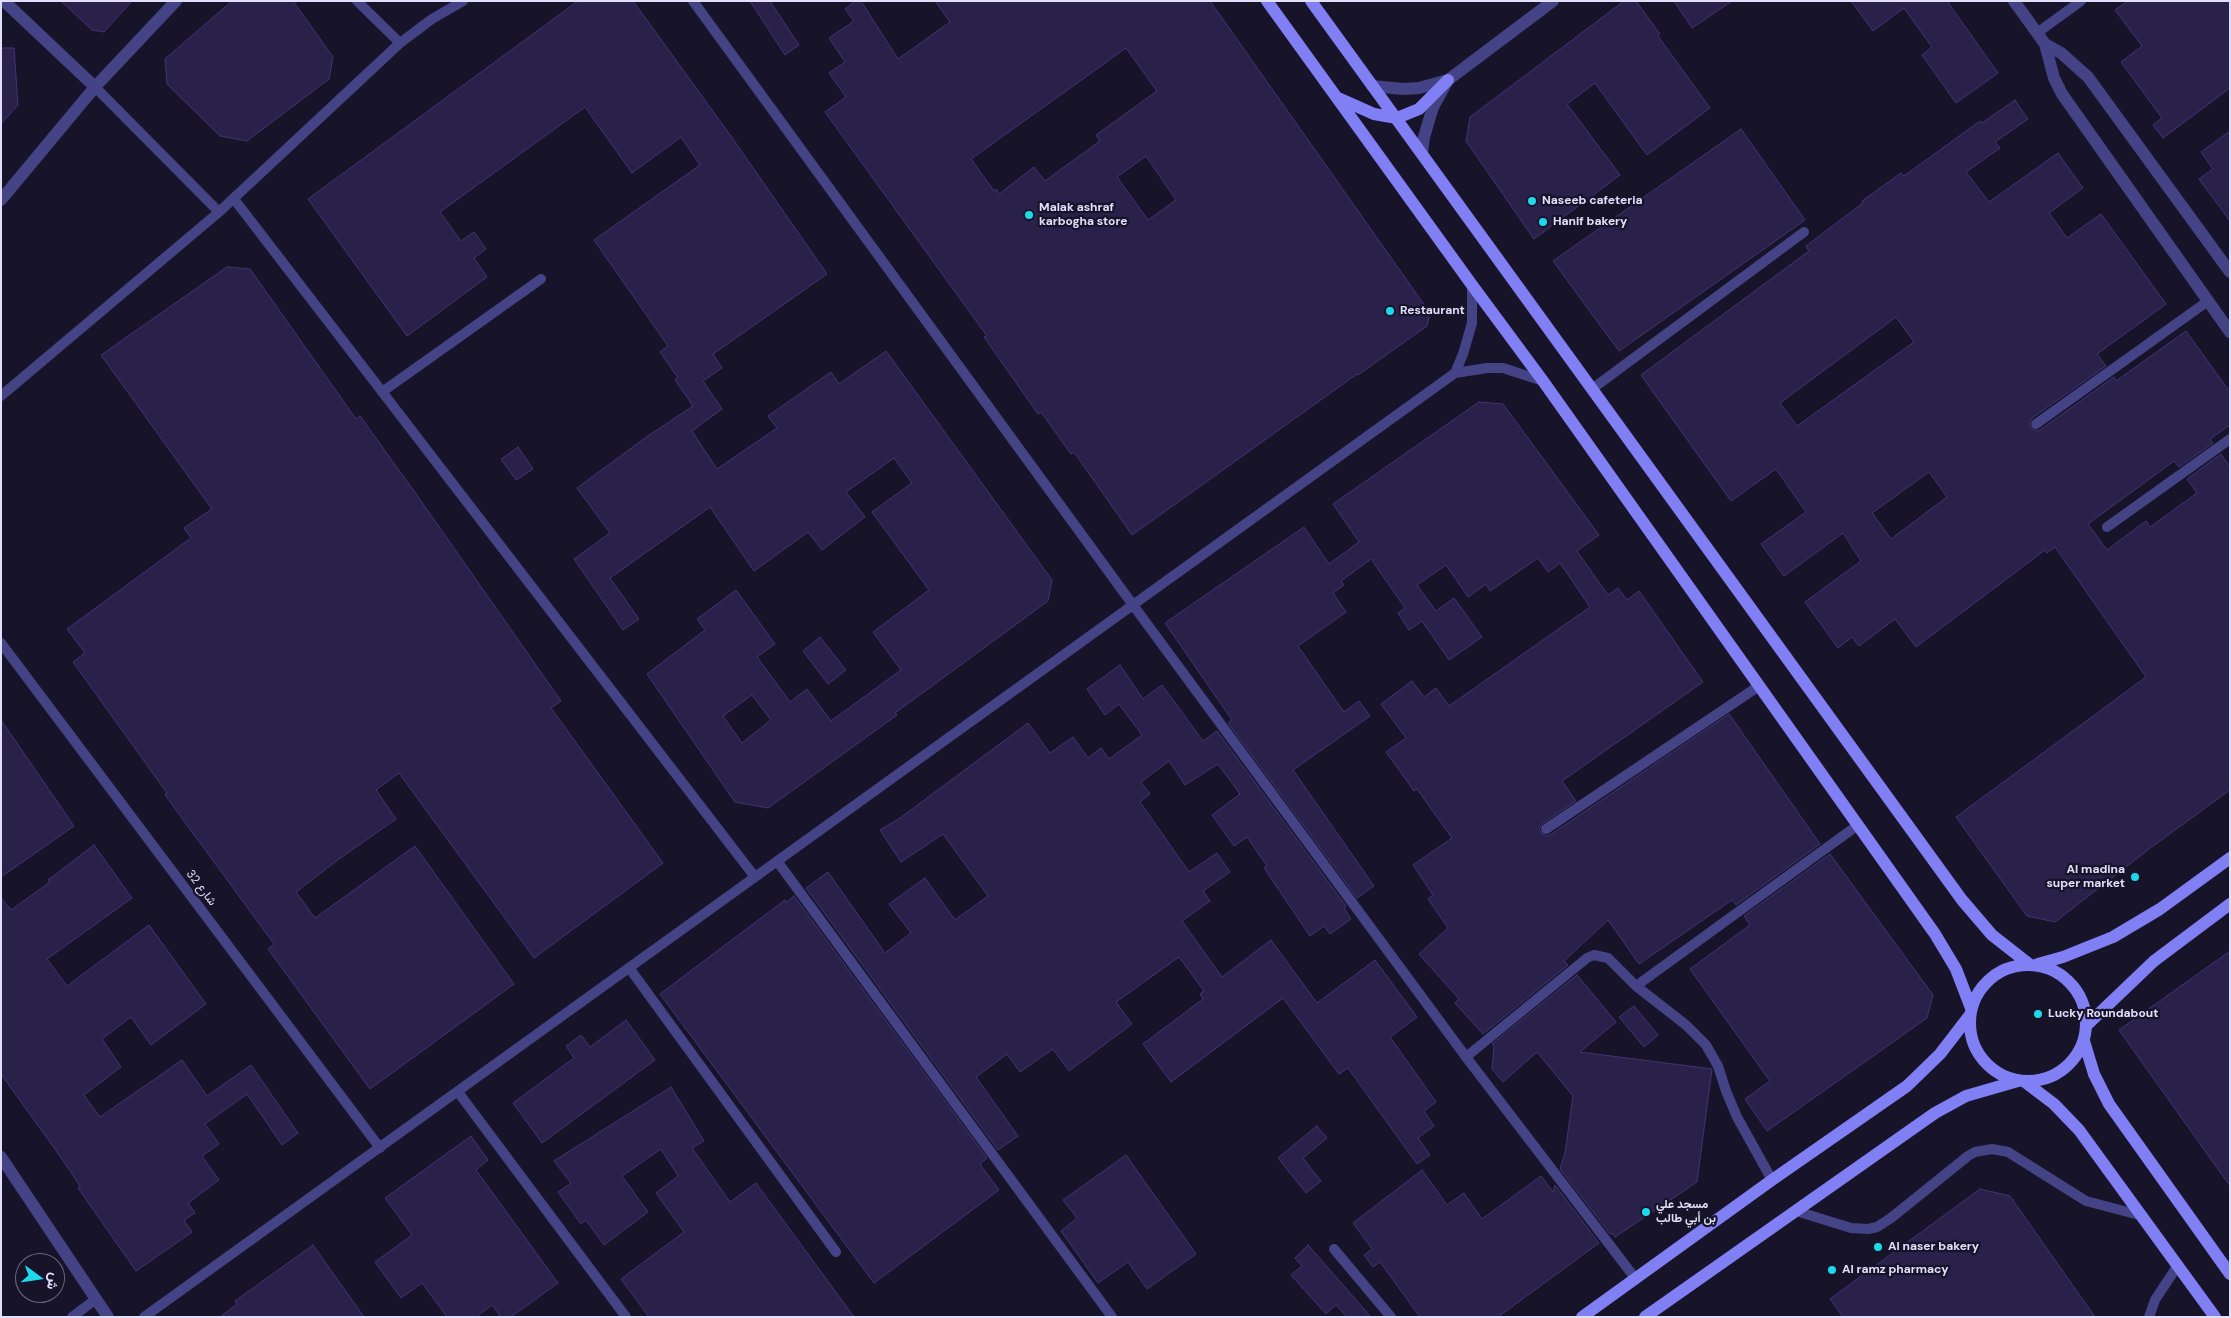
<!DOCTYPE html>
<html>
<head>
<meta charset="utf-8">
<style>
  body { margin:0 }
  #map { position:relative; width:2231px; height:1318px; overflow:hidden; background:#17142a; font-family:"DM Sans",Vazirmatn,sans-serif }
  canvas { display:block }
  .frame { position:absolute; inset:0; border:2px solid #e2dffc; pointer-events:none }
  .north { position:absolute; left:15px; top:1253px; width:50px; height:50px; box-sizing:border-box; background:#17142a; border:1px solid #68657e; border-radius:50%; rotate:104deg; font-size:14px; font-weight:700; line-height:20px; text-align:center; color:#e2dffc }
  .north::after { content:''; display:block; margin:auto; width:18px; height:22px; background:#1cdaeb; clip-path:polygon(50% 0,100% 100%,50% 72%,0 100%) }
</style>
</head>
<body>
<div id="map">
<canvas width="2231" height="1318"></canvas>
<div class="frame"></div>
<div class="north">ش</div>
</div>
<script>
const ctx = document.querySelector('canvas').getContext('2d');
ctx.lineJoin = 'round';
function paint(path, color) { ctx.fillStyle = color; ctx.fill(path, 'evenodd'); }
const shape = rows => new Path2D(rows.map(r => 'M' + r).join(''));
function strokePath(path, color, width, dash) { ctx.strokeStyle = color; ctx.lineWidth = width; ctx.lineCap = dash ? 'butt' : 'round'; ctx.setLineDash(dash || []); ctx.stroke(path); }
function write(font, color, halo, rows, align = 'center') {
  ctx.font = font + ' "DM Sans",Vazirmatn,sans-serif'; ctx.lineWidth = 4.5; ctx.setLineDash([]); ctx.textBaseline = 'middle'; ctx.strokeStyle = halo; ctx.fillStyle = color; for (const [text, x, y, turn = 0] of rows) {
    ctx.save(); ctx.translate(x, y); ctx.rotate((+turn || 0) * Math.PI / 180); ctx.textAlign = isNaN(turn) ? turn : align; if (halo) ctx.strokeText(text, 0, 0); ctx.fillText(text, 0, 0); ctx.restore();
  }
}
const building = shape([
  [61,1,132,1,104,32,92,30,61,1],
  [232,1,293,1,333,57,329,79,247,141,220,136,167,84,165,59,232,1],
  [578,1,633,1,733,139,827,274,713,354,722,368,703,381,722,409,692,431,717,469,777,428,768,416,831,372,839,384,886,351,1052,580,1048,601,895,713,897,715,768,808,735,802,647,674,705,630,697,619,736,590,775,644,757,657,790,702,807,689,831,721,901,670,873,632,929,590,872,512,912,483,894,458,846,492,865,517,822,550,808,532,754,571,710,507,610,578,639,619,623,630,574,559,610,533,577,488,645,438,693,406,675,380,678,378,660,352,668,346,594,240,700,165,681,137,632,173,585,107,440,212,461,241,474,232,486,249,474,258,487,277,407,336,308,199,578,1],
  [752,695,771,720,742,743,723,716,752,695],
  [750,1,770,1,799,45,785,55,750,1],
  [855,1,861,1,898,59,950,22,935,1,1210,1,1430,313,1427,326,1358,375,1357,374,1132,535,1074,452,1071,454,1041,412,1038,414,984,337,987,336,825,112,846,97,829,73,845,62,829,38,854,21,845,9,855,1],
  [1126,48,1157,91,1096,135,1100,141,1045,181,1034,167,999,194,996,189,994,191,971,159,1126,48],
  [1146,156,1176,200,1148,220,1117,177,1146,156],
  [1624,1,1636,1,1660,34,1658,36,1710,108,1647,155,1595,83,1567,104,1620,175,1534,239,1466,141,1470,117,1624,1],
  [1674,1,1732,1,1692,28,1674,1],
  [1851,1,1947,1,1998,73,1956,103,1922,55,1932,47,1904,8,1873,31,1851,1],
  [2128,1,2230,1,2230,88,2163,138,2153,125,2162,118,2121,62,2142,46,2115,10,2128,1],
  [1,48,14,48,18,105,1,124,1,48],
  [2015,100,2028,119,1995,142,2000,148,1966,172,1989,202,2058,153,2083,188,2049,213,2067,238,2101,214,2166,304,2097,354,2106,366,2032,418,2029,424,2031,428,2036,431,2040,430,2114,377,2116,381,2186,331,2230,392,2230,425,2210,439,2213,443,2179,467,2174,461,2088,524,2107,550,2146,521,2150,527,2197,493,2187,479,2221,454,2230,467,2230,790,2153,846,2055,922,2027,916,1956,817,2146,677,2055,547,2047,553,2045,550,1916,647,1895,619,1859,646,1852,637,1838,648,1805,602,1861,561,1843,533,1784,576,1761,544,1806,512,1776,469,1731,501,1641,375,1809,251,1806,246,1863,203,1862,201,1901,173,1904,176,1980,121,1982,123,2015,100],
  [1896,317,1914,342,1797,426,1780,403,1896,317],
  [1929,472,1947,497,1891,539,1872,513,1929,472],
  [1741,129,1805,220,1619,351,1553,261,1741,129],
  [2230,131,2230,221,2199,179,2213,169,2201,152,2230,131],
  [227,267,250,269,356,419,360,416,414,491,561,701,551,708,663,863,534,958,399,773,376,790,396,819,339,859,296,892,315,918,415,846,514,984,370,1089,268,949,274,944,165,795,167,793,73,662,85,653,67,629,191,538,184,528,212,509,101,355,227,267],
  [1479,402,1503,404,1599,535,1577,551,1608,595,1618,588,1627,600,1639,591,1703,682,1562,781,1576,801,1542,824,1539,829,1541,833,1546,836,1550,835,1729,714,1820,844,1736,905,1732,900,1639,964,1608,920,1564,961,1568,965,1483,1034,1455,1003,1459,999,1419,954,1448,928,1428,899,1433,895,1413,865,1452,838,1417,789,1414,791,1386,752,1406,738,1381,704,1412,681,1424,697,1436,688,1449,706,1590,607,1560,563,1548,572,1538,558,1490,591,1486,584,1468,597,1446,565,1417,585,1436,611,1454,598,1482,637,1449,660,1422,621,1409,630,1398,613,1405,608,1371,559,1341,581,1344,585,1333,593,1346,612,1298,646,1344,712,1359,701,1370,716,1293,770,1374,886,1357,898,1228,723,1232,720,1165,623,1304,527,1329,564,1359,542,1333,504,1479,402],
  [518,447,533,469,516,480,501,459,518,447],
  [820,637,846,670,828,684,803,651,820,637],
  [1120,665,1143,699,1162,685,1203,741,1217,731,1346,906,1344,908,1351,919,1330,934,1324,926,1310,936,1264,868,1267,866,1247,837,1234,846,1212,815,1240,794,1218,764,1185,785,1169,761,1141,782,1150,794,1140,802,1189,872,1217,853,1230,872,1203,891,1210,901,1182,921,1222,977,1271,940,1317,1003,1375,960,1417,1017,1390,1037,1436,1102,1424,1111,1434,1126,1418,1138,1430,1155,1417,1164,1348,1068,1339,1074,1283,998,1171,1082,1143,1044,1203,999,1200,994,1204,991,1179,957,1116,1002,1132,1024,1069,1071,1053,1049,1020,1072,1007,1054,976,1077,1018,1136,998,1150,806,888,828,872,885,953,911,933,889,904,925,878,955,920,988,896,943,834,901,862,880,830,900,818,1028,723,1050,753,1073,737,1088,758,1101,748,1109,759,1142,735,1119,704,1105,715,1087,689,1120,665],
  [1,720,74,826,1,877,1,720],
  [94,845,132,898,47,959,67,986,149,925,206,1004,151,1045,131,1017,102,1039,121,1067,84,1095,100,1117,182,1060,207,1096,251,1065,298,1133,282,1145,247,1094,205,1124,219,1144,202,1156,219,1180,188,1203,195,1213,184,1220,192,1232,136,1271,78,1188,80,1186,62,1159,1,1074,1,898,11,910,50,882,48,880,94,845],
  [1830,854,1933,995,1927,1018,1767,1131,1745,1099,1770,1081,1690,969,1750,925,1744,916,1830,854],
  [794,896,987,1158,980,1164,999,1190,874,1283,660,994,785,900,787,902,794,896],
  [2230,951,2230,1186,2119,1030,2230,951],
  [1577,975,1616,1022,1580,1052,1712,1069,1697,1182,1615,1237,1612,1233,1610,1234,1560,1169,1565,1153,1573,1096,1537,1052,1503,1082,1492,1069,1494,1046,1492,1044,1577,975],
  [1634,1006,1658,1035,1644,1047,1619,1017,1634,1006],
  [626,1020,655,1060,542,1143,513,1103,574,1058,566,1046,581,1035,590,1047,626,1020],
  [671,1087,704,1141,692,1148,730,1202,756,1183,854,1317,649,1317,621,1279,684,1232,656,1193,678,1176,661,1149,622,1176,648,1212,604,1245,586,1220,581,1224,558,1192,571,1183,554,1161,671,1087],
  [1317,1126,1327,1138,1303,1158,1321,1181,1306,1193,1278,1158,1317,1126],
  [471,1136,488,1160,476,1170,558,1283,511,1317,501,1317,492,1305,476,1317,447,1317,422,1283,401,1298,375,1262,412,1235,385,1198,471,1136],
  [1126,1155,1196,1254,1147,1289,1128,1262,1098,1283,1061,1231,1077,1218,1063,1200,1126,1155],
  [1422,1170,1447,1205,1464,1193,1482,1219,1541,1176,1553,1192,1555,1185,1599,1243,1498,1317,1420,1317,1380,1262,1373,1267,1364,1255,1372,1249,1353,1223,1422,1170],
  [1980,1189,2010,1196,2095,1317,1843,1317,1830,1299,1980,1189],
  [313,1245,364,1317,220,1317,237,1304,235,1301,313,1245],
  [1308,1245,1371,1317,1347,1317,1336,1305,1326,1314,1291,1275,1302,1266,1295,1258,1308,1245]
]);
const service = shape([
  [357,1,400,43],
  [693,1,1133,605,1466,1057,1635,1278],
  [2037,33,2081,1],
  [95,87,219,212],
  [234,199,755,877],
  [1455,373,1463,354,1472,323,1472,285],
  [1592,389,1804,232],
  [382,392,541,279],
  [1,396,219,212,400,43,432,19,463,1],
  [2036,424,2208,301],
  [2107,527,2230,439],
  [1,643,380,1148],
  [1546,829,1759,686],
  [777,861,1112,1317],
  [630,969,836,1252],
  [1636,986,1858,825],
  [1466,1057,1587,958,1594,955,1608,958,1636,986,1686,1025,1706,1045,1718,1066,1726,1091,1737,1117,1772,1180],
  [458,1092,626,1317],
  [1796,1211,1851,1228,1868,1229,1877,1227,1891,1218,1968,1156,1975,1152,1992,1149,2008,1152,2086,1201,2143,1216],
  [1334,1249,1391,1317],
  [72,1317,96,1299],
  [144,1317,1455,373,1487,368,1503,368,1543,381],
  [2149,1317,2155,1300,2178,1265]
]);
const minor = shape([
  [4,1,95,87],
  [2014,1,2045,44,2054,78,2062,94,2230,332],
  [2045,44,2061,53,2088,77,2230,272],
  [1372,86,1403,89,1419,88,1448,80],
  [1422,153,1424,137,1433,107,1448,80,1553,1],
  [1,200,95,87,176,1],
  [1,1157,108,1317]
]);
const secondary = shape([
  [1267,1,1472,285,1543,381,1935,934,1956,969,1971,1008],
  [1311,1,1962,900,1992,935,2029,964],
  [1338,98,1374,114,1397,118,1419,109,1448,80],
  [2038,964,2063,957,2113,937,2160,909,2230,858],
  '1970 1023a58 58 0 1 1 116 0a58 58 0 1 1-116 0Z',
  [2087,1025,2154,961,2230,904],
  [2084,1041,2094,1074,2109,1104,2230,1274],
  [2025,1082,2054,1104,2079,1130,2215,1317],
  [1582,1317,1772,1180,1907,1086,1940,1054,1970,1015],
  [1645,1317,1935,1113,1966,1096,2018,1081]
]);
const markers = [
  [1532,201,5,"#1cdaeb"],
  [1029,215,5,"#1cdaeb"],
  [1543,222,5,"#1cdaeb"],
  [1390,311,5,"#1cdaeb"],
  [2135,877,5,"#1cdaeb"],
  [2038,1014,5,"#1cdaeb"],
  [1646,1212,5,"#1cdaeb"],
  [1878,1247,5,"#1cdaeb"],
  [1832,1270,5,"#1cdaeb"]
];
const poiNames = [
  ["Naseeb cafeteria",1542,201],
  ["Malak ashraf",1039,208],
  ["karbogha store",1039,222],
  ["Hanif bakery",1553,222],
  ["Restaurant",1400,311],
  ["Al madina",2125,870,"right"],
  ["super market",2125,884,"right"],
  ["Lucky Roundabout",2048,1014],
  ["مسجد علي",1656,1205],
  ["بن أبي طالب",1656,1219],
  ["Al naser bakery",1888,1247],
  ["Al ramz pharmacy",1842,1270]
];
const streetNames = [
  ["شارع 32",201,888,53]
];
paint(building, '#292149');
strokePath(building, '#413573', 1);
strokePath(service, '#444385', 10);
strokePath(minor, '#444385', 12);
strokePath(secondary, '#807ff4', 12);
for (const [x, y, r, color] of markers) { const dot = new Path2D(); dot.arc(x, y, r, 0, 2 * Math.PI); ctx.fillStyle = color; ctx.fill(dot); strokePath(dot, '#17142a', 2); }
write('bold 12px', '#e2dffc', '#17142a', poiNames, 'left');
write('12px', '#e2dffc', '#17142a', streetNames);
</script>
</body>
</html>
